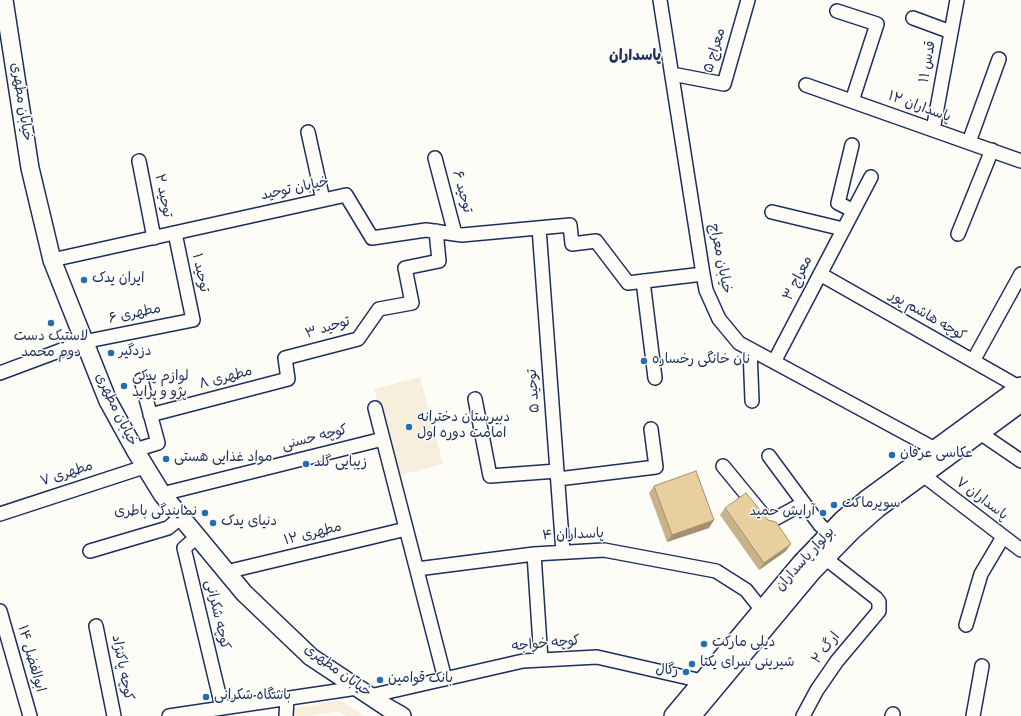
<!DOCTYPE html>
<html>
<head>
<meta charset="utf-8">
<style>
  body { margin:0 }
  canvas { display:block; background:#fdfcf7 }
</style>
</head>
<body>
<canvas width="1021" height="716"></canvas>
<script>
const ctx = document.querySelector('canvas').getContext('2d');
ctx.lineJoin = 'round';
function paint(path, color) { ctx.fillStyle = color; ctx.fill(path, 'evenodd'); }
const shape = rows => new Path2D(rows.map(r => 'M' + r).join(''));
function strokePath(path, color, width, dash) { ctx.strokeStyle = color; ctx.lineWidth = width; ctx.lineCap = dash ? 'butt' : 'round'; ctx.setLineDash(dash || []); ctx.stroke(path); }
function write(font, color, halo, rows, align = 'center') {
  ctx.font = font + ' "Indie Flower","Playpen Sans Arabic",sans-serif'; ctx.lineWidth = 3; ctx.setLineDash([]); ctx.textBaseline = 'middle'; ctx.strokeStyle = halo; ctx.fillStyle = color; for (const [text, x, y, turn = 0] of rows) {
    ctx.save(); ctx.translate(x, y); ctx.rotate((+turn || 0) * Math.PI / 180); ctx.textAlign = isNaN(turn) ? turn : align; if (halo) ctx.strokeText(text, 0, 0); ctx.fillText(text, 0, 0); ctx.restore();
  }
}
const built = shape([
  [420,377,443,464,397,476,374,389],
  [340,700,364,716,346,716,338,711,311,716,293,716,293,709]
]);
const minor = shape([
  [660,0,703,274,706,290,719,319,739,343,935,449],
  [837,11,877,24,852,101],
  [913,18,951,32],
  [672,74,724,84,748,0],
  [806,85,1021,161],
  [933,130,957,0],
  [308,132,323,200],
  [969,142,999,59],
  [435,158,455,234],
  [139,161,154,238],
  [852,210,838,203,852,145],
  [772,212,843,229],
  [539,228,563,552],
  [958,234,992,150],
  [52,260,346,195,372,238,426,230,462,235,570,225,572,244,596,241,628,283,703,274],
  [820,274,1019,387],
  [643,281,655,378],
  [750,349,752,401],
  [973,361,1021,274],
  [774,362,871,177],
  [0,373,83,342,193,320,175,233],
  [475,399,490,476,557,471],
  [375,408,445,679],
  [150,415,288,379,285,358,358,339,379,309,412,303,405,268,439,261,436,231],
  [980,433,1021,461],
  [135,450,158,443,141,380],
  [769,456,820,525,829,533],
  [723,466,769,522,804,503],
  [923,475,1021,550],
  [558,479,656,467,651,429],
  [162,494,383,439],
  [0,514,144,467],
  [197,537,184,548,222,707],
  [90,551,168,528,181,517],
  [534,554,541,660],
  [417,569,534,554,604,550,716,571,746,590,762,610],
  [226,572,406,529],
  [0,611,30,716],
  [966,625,981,574,1003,537],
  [96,626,114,716],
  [370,696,523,661,597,657,702,681],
  [169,716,357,688],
  [286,716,287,698],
  [803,716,817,690,837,661,879,611,879,602,876,598,825,558],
  [892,716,893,714],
  [973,716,982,666]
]);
const major = shape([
  [4,0,30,168,52,260,108,401,135,450,162,494,244,593,311,657,388,708,402,716],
  [673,716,801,563,842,520,868,498,1021,386],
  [692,716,812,572,852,531,877,509,1021,403]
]);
const wall = shape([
  [654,486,709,528,667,542,649,493],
  [725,508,786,551,759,570,720,515]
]);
const shadedWall = shape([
  [714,520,709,528,667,542,672,535],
  [791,544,786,551,759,570,764,563]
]);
const building = shape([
  [696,471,714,520,672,535,654,486,696,471],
  [746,493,768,520,776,522,791,544,764,563,725,508,746,493]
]);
const markers = [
  [84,280,4,"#1f6fb2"],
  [51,323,4,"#1f6fb2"],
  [111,353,4,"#1f6fb2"],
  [644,361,4,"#1f6fb2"],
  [124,386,4,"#1f6fb2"],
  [409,427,4,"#1f6fb2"],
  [892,455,4,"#1f6fb2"],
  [166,459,4,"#1f6fb2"],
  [306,464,4,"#1f6fb2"],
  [834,505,4,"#1f6fb2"],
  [205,513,4,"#1f6fb2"],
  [823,513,4,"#1f6fb2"],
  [213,523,4,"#1f6fb2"],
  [704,644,4,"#1f6fb2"],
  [692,664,4,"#1f6fb2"],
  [686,672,4,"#1f6fb2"],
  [380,680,4,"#1f6fb2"],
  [206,697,4,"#1f6fb2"]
];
const streetNames = [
  ["معراج ۵",716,51,-73],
  ["قدس ۱۱",929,62,-80],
  ["خیابان مطهری",20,102,81],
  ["پاسداران ۱۲",919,108,20],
  ["خیابان توحید",295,190,-12],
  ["توحید ۶",461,192,75],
  ["توحید ۲",162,196,79],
  ["خیابان معراج",719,259,79],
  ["توحید ۱",199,273,78],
  ["معراج ۳",799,279,-63],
  ["مطهری ۶",135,315,-12],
  ["کوچه هاشم پور",927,317,30],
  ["توحید ۳",328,329,-17],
  ["مطهری ۸",226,379,-15],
  ["توحید ۵",535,391,-94],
  ["خیابان مطهری",115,410,64],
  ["کوچه حسنی",315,439,-14],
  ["مطهری ۷",67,475,-18],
  ["پاسداران ۷",981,500,37],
  ["مطهری ۱۲",313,535,-14],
  ["پاسداران ۴",573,536,-2],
  ["بولوار پاسداران",806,560,-48],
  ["کوچه شکرانی",216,615,77],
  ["کوچه خواجه",546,645,-5],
  ["ارگ ۲",827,649,-52],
  ["ابوالفضل ۱۴",30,659,74],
  ["کوچه پاکنژاد",121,668,79],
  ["خیابان مطهری",337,672,36]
];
const poiNames = [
  ["ایران یدک",92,280],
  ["لاستیک دست",51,338,"center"],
  ["دوم محمد",51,354,"center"],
  ["دزدگیر",119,353],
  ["نان خانگی رخساره",652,361],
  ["لوازم یدکی",132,378],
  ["پژو و پراید",132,394],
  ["دبیرستان دخترانه",417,419],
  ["امامت دوره اول",417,435],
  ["عکاسی عرفان",900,455],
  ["مواد غذایی هستی",174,459],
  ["زیبایی گلد",314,464],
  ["سوپرماکت",842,505],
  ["نمایندگی باطری",197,513,"right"],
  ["آرایش حمید",815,513,"right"],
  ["دنیای یدک",221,523],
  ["دیلی مارکت",712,644],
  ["شیرینی سرای یکتا",700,664],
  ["رگال",678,672,"right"],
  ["بانک قوامین",388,680],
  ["باشگاه شکرانی",214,697]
];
const neighbourhoodNames = [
  ["پاسداران",635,58]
];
paint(built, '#f7eedc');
strokePath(minor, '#1b2f5e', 16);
strokePath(major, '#1b2f5e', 20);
strokePath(minor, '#fdfcf7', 13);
strokePath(major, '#fdfcf7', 17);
paint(wall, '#c8b288');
paint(shadedWall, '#a3916f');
paint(building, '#e9cf9e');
strokePath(building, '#a3916f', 1);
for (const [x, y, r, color] of markers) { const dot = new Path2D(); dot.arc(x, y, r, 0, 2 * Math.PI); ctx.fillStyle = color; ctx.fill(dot); strokePath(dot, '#fdfcf7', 1.5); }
write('14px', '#1b2f5e', '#fdfcf7', streetNames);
write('14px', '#1b2f5e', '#fdfcf7', poiNames, 'left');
write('bold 15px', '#1b2f5e', '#fdfcf7', neighbourhoodNames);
</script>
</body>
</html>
